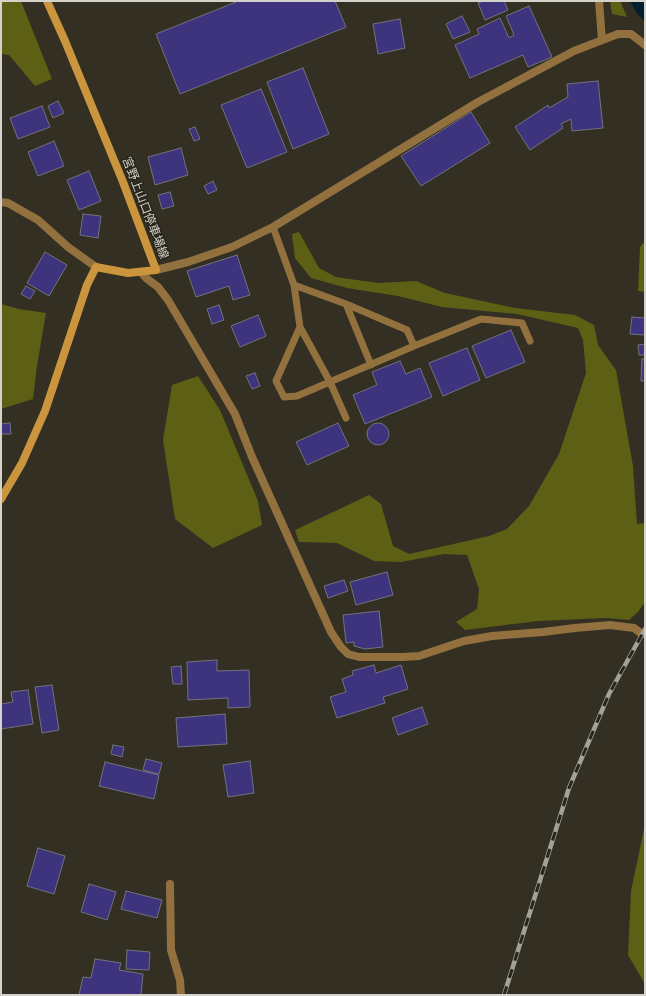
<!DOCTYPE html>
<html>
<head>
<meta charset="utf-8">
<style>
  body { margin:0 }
  #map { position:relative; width:646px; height:996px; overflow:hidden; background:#332f23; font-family:Cabin,sans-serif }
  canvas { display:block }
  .frame { position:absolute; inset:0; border:2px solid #d4d2cb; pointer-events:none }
</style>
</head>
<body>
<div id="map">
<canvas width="646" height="996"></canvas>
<div class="frame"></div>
</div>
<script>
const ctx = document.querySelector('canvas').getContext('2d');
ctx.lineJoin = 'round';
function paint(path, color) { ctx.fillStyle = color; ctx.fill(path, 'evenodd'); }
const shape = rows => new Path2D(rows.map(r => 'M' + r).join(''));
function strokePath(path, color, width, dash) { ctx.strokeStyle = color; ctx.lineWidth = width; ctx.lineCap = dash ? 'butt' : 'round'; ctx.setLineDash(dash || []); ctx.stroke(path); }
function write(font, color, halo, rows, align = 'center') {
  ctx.font = font + ' Cabin,"Noto Sans JP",sans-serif'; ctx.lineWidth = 3; ctx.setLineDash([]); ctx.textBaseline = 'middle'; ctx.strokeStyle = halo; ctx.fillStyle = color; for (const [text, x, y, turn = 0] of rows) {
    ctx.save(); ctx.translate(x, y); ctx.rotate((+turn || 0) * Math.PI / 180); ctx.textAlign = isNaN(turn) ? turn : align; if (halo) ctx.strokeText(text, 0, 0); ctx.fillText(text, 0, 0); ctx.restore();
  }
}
const forest = shape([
  [1,1,21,1,52,79,35,86,9,55,1,54],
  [610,1,620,1,627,17,612,14],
  [299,232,319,268,336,277,378,283,416,281,445,293,515,308,575,315,594,325,598,345,616,370,633,466,637,524,645,523,645,602,638,612,629,620,606,618,538,621,465,630,456,622,477,609,479,589,467,555,444,554,401,562,374,561,337,543,299,542,295,530,369,495,381,504,393,546,409,554,489,536,507,529,529,506,559,454,586,373,583,340,578,328,517,314,442,307,398,296,347,288,311,278,295,258,292,234],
  [645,241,645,292,638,291,640,247],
  [1,304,19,309,46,313,37,366,33,399,1,409],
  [198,376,220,410,258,501,262,525,213,548,175,519,163,440,172,385],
  [645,824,645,984,628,955,631,891]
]);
const water = shape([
  [630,1,645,1,645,22,637,13]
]);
const building = shape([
  [236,1,335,1,346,27,180,94,156,34,236,2,236,1],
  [484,1,504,1,508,10,485,20,478,3,484,1],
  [529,6,552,57,528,67,523,55,470,78,455,45,479,34,477,29,500,18,509,38,514,35,506,16,529,6],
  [462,16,470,32,453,39,446,24,462,16],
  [400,19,405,48,378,54,373,24,400,19],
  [303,68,329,134,293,149,267,82,303,68],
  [598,81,603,128,572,131,571,119,561,124,563,128,530,150,515,127,548,105,549,108,568,97,567,84,598,81],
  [261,89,287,152,247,168,221,105,261,89],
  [58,101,64,113,53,118,48,106,58,101],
  [42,106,50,127,18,139,10,118,42,106],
  [471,112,490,143,421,186,401,156,471,112],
  [195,127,200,139,194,141,189,129,195,127],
  [54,141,64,166,38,176,28,152,54,141],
  [181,148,188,175,155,185,148,157,181,148],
  [89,171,101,201,79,210,67,180,89,171],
  [213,181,217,190,208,194,204,186,213,181],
  [170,192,174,206,162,209,158,195,170,192],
  [83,214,101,216,98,238,80,235,83,214],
  [45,252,67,265,49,296,27,283,45,252],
  [237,255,250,295,233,300,229,286,196,297,187,271,237,255],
  [26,286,35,291,30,299,21,294,26,286],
  [219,305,224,320,212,324,207,309,219,305],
  [258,315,266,336,240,347,231,326,258,315],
  [632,317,645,318,645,335,630,334,632,317],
  [511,330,525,362,486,378,472,346,511,330],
  [645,344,645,355,639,355,638,345,645,344],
  [467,348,480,380,443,396,429,363,467,348],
  [642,359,645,359,645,381,641,381,642,359],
  [400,361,406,374,420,368,432,397,365,424,353,395,377,385,372,372,400,361],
  [255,373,260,386,252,389,246,376,255,373],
  [10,423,11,434,1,434,1,424,10,423],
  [338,423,349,446,307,465,296,442,338,423],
  '367 434a11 11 0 1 1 22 0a11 11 0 1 1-22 0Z',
  [387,572,393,595,356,605,350,582,387,572],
  [344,580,348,591,328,598,324,586,344,580],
  [379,611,383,647,365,649,354,646,354,642,346,643,343,615,379,611],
  [217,660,217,671,249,670,250,707,228,708,228,698,188,700,187,662,217,660],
  [374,665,376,673,401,665,408,689,383,697,385,703,337,718,330,697,346,692,342,679,353,675,352,671,374,665],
  [181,666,182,684,173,684,171,667,181,666],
  [52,685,59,730,42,733,35,687,52,685],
  [28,690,33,724,1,729,1,704,13,702,11,692,28,690],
  [422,707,428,724,398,735,392,718,422,707],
  [225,714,227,744,178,747,176,718,225,714],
  [113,745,124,747,122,757,111,754,113,745],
  [146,759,162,763,159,774,143,770,146,759],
  [250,761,254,793,228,797,223,765,250,761],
  [105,762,159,775,154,799,99,786,105,762],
  [38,848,65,856,54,894,27,886,38,848],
  [89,884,116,892,107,920,81,912,89,884],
  [126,891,162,900,157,918,121,909,126,891],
  [127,950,150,952,149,970,126,969,127,950],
  [95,959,121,963,119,970,143,974,141,995,79,995,83,977,91,978,95,959]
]);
const service = shape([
  [273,227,294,285,300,327,330,382,346,418],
  [294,285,346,304,407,330,414,346,481,319,522,323,530,341],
  [346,304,371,365],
  [300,327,276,381,284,397,297,396,414,346]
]);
const minor = shape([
  [599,1,602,40],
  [1,202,8,203,38,220,68,247,96,267],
  [156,270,188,262,232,247,273,227,478,102,574,51,618,34,631,34,645,45],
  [141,272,146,278,158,287,168,300,235,414,252,457,331,632,341,647,348,654,359,657,402,657,419,656,464,641,492,636,543,632,575,628,610,625,634,628,642,634,645,634],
  [170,884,171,950,180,980,181,995]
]);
const secondary = shape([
  [1,499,22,463,45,411,87,285,96,267,128,273,156,270,123,182,65,41,47,1]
]);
const rail = shape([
  [504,995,569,788,609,694,645,629]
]);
const streetNames = [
  ["宮野上山口停車場線",145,208,69]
];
paint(forest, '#5d5f14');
paint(water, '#021e2f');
paint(building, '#3d347d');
strokePath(building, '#72727f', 1);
strokePath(service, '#92713e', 7);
strokePath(minor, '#92713e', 8);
strokePath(secondary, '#cb953e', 8);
strokePath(rail, '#a4a199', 4.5);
strokePath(rail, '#29251a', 3, [9]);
write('12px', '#d4d2cb', '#29251a', streetNames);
</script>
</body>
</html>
